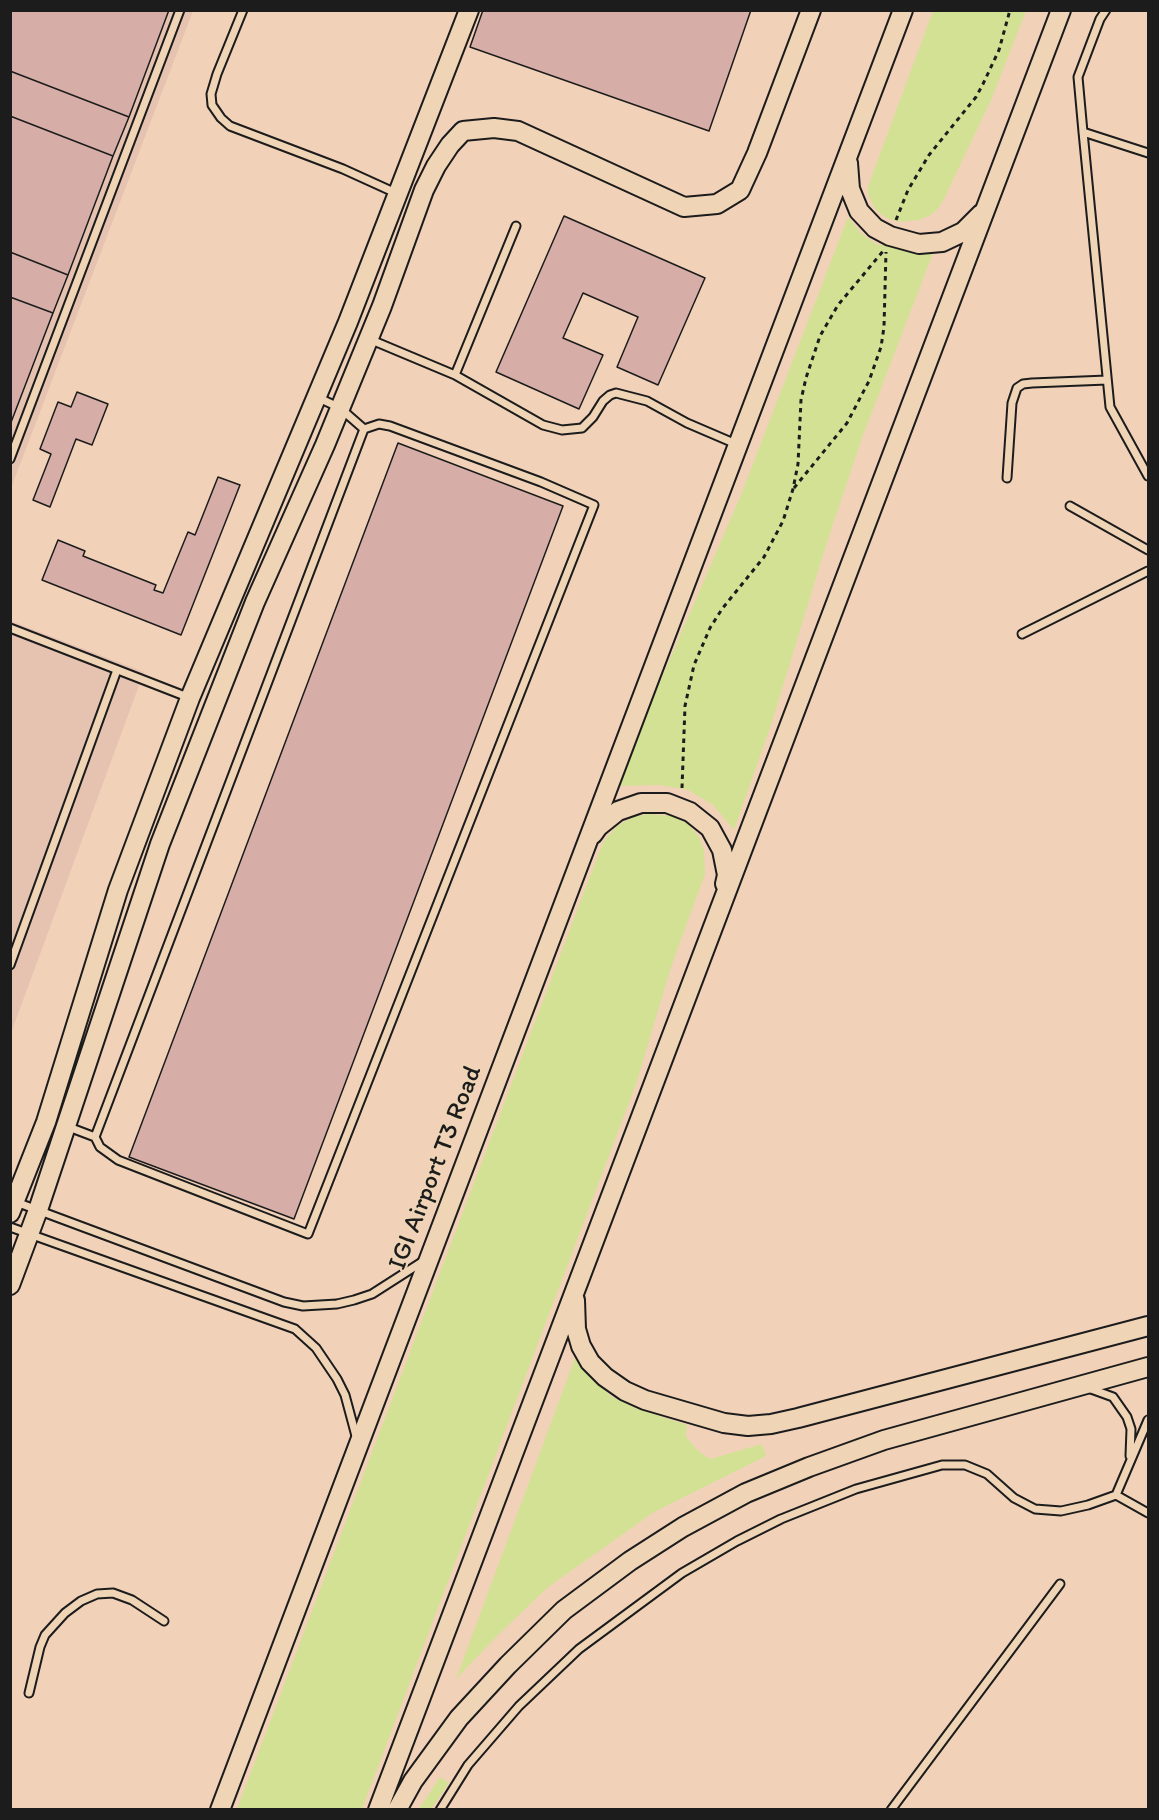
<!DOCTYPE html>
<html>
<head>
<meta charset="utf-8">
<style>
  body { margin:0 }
  #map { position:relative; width:1159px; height:1820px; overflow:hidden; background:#f2d1b9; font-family:Itim,sans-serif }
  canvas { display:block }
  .frame { position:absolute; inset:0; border:12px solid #1c1c1c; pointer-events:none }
</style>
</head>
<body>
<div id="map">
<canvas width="1159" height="1820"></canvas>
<div class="frame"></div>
</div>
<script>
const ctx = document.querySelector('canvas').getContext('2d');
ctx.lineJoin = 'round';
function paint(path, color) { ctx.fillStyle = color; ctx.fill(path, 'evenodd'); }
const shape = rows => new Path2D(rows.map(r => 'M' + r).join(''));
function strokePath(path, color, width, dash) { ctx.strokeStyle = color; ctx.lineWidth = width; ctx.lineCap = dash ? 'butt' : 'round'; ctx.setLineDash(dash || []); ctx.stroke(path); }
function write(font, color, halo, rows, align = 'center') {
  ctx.font = font + ' Itim,sans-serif'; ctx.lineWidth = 4.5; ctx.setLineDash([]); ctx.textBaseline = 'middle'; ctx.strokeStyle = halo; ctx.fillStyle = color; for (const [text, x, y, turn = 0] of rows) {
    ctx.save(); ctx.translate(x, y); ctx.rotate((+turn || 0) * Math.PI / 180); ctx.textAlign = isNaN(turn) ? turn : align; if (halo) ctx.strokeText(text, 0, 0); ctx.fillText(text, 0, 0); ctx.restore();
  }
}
const built = shape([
  [11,11,193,11,11,488],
  [11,621,144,672,11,1033]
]);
const green = shape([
  [933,11,1026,11,991,100,944,199,937,210,929,216,919,220,900,222,886,218,876,210,869,197,867,189],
  [848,217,861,233,876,244,900,249,935,248,862,438,827,542,771,725,734,830,713,805,688,790,659,785,620,786,653,698,741,495],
  [648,814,672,816,688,824,699,837,704,850,705,874,672,964,636,1084,362,1809,237,1809,603,842,617,826,633,817],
  [575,1358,609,1395,635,1408,687,1425,686,1436,697,1450,710,1459,762,1444,766,1456,654,1512,547,1588,497,1636,456,1679],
  [440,1777,449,1783,431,1809,419,1809]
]);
const building = shape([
  [10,10,169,10,129,117,10,71,10,10],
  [483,10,751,10,709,131,470,47,483,10],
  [10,71,129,117,113,156,10,116,10,71],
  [10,116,113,156,68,275,10,252,10,116],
  [564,216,705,278,658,385,617,367,638,317,583,293,563,338,603,355,579,409,496,372,564,216],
  [10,252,68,275,53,313,10,297,10,252],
  [10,297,53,313,10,425,10,297],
  [77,392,108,404,92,445,76,439,50,507,33,500,51,454,40,449,58,402,71,407,77,392],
  [398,443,563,506,294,1219,129,1157,398,443],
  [218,477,240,485,181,635,42,580,58,540,85,551,83,556,156,585,154,590,163,593,188,532,195,535,218,477]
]);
const path = shape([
  [896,220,908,190,929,155,976,97,983,84,999,50,1010,10],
  [794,488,847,423,869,381,881,347,884,327,886,252],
  [682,788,685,706,694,665,710,628,722,609,764,557,783,521,793,489,798,464,801,400,806,378,820,336,838,305,884,250]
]);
const lane = shape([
  [243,10,217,74,211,94,212,105,221,118,230,126,343,169,398,194],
  [1106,10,1100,19,1078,77,1083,132,1110,407,1148,476],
  [1083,132,1148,153],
  [369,339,455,375,543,425,562,430,582,428,593,417,603,401,610,395,616,393,647,401,687,423,736,444],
  [455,375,516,226],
  [317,397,340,408,364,429,95,1137,100,1147,118,1160,308,1234,594,505,541,482,390,426,379,424,364,429],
  [10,459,180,10],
  [1007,478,1012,403,1017,388,1023,384,1032,383,1107,380],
  [1070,506,1148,550],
  [10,628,190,698],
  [1022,634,1148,571],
  [10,965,117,670],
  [66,1126,95,1137],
  [16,1202,284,1302,303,1306,337,1304,354,1300,372,1294,422,1262],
  [10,1227,295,1329,316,1348,337,1379,345,1395,356,1436],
  [1091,1389,1113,1397,1127,1417,1131,1429,1130,1456],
  [1116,1495,1148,1513],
  [29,1693,40,1647,45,1635,65,1613,81,1601,97,1594,113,1593,132,1600,164,1621],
  [440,1810,468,1765,519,1706,579,1649,682,1573,737,1541,781,1519,856,1489,942,1465,965,1465,987,1474,1014,1498,1035,1509,1061,1511,1088,1505,1116,1495,1148,1420],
  [891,1810,1060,1584]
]);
const secondary = shape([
  [848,163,850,189,859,211,875,228,890,236,919,244,942,242,963,232,981,214],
  [593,834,598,827,618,811,641,803,667,803,690,812,710,828,722,850,727,875,725,884],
  [10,1213,46,1122,118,890,190,698,348,322,469,10],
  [10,1285,38,1210,160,844,255,602,325,445,382,306,424,190,436,166,450,145,463,131,494,128,518,131,684,207,717,204,740,190,757,153,811,10],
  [575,1300,576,1329,581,1346,590,1362,605,1377,625,1391,645,1400,724,1423,748,1426,771,1424,798,1418,1148,1326],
  [220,1810,903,10],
  [378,1810,1061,10],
  [397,1810,413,1781,459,1718,508,1665,564,1610,630,1561,683,1527,746,1493,809,1467,884,1440,1148,1367]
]);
const streetNames = [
  ["IGI Airport T3 Road",436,1168,-69]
];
paint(built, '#e6c3b1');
paint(green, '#d3e195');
paint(building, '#d6aea7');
strokePath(building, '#1c1c1c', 1.5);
strokePath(lane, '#1c1c1c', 11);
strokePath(secondary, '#1c1c1c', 22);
strokePath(path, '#1c1c1c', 3, [4.5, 4.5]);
strokePath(lane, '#efd4b6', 7);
strokePath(secondary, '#efd4b6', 18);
write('26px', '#1c1c1c', '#efd4b6', streetNames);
</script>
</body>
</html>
